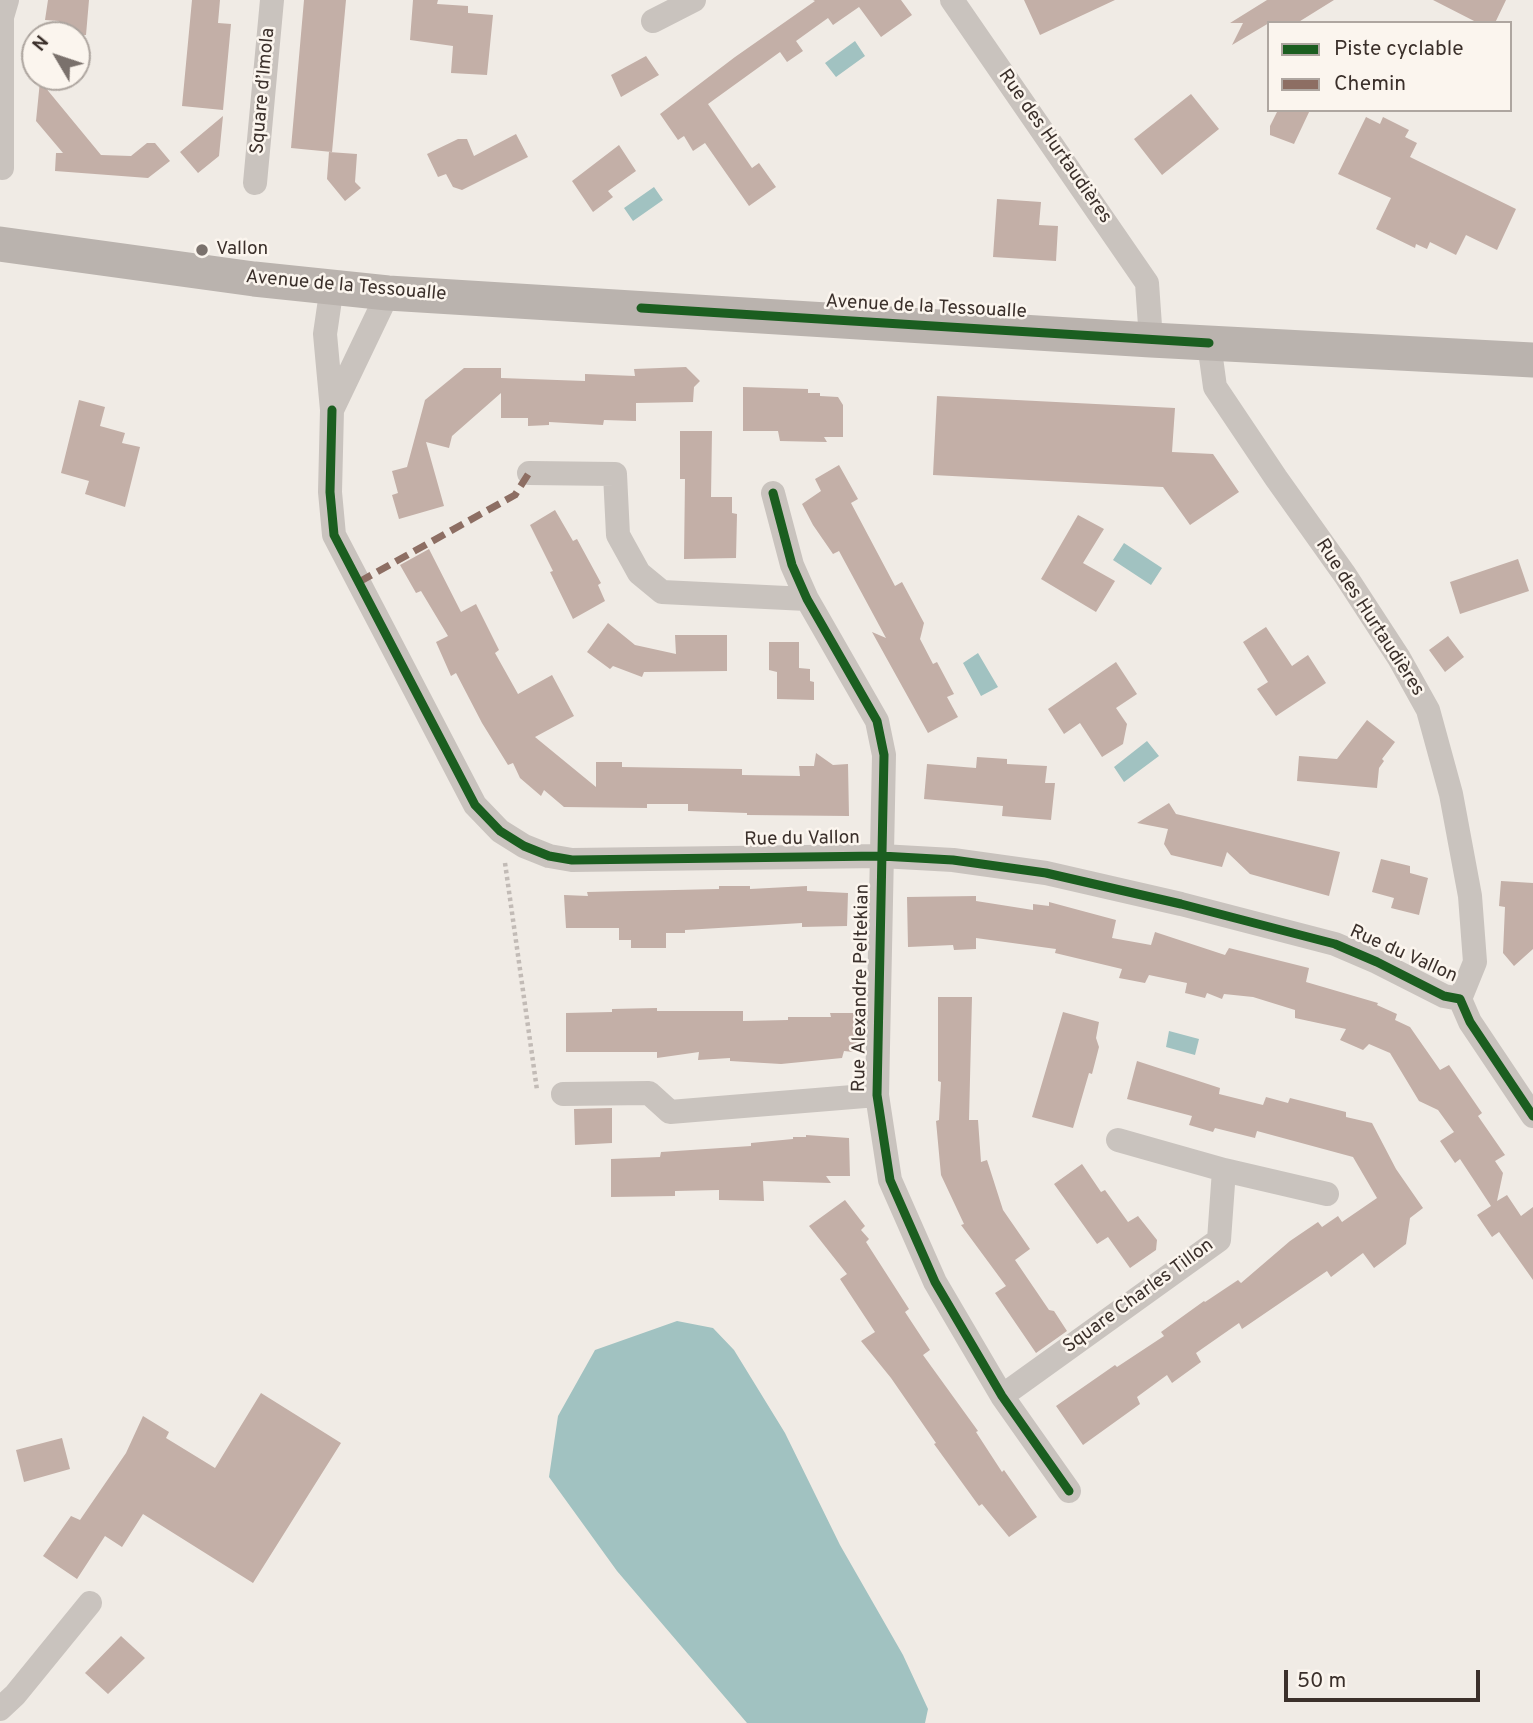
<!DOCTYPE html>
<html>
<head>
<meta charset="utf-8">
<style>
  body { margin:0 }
  #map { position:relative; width:1533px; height:1723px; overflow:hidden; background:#f0ebe5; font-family:Overpass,sans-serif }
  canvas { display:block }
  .legend { position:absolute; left:1267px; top:21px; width:245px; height:91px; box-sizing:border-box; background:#fbf5ee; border:2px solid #aea6a0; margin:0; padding:9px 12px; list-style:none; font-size:21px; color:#3b302b }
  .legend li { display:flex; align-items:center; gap:14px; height:35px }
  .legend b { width:35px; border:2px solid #aea6a0 }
  .north { position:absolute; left:21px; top:21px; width:70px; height:70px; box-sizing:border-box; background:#fbf5ee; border:2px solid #aea6a0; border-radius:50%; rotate:309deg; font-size:19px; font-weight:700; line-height:28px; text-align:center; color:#3b302b }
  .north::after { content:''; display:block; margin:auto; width:24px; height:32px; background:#7a716c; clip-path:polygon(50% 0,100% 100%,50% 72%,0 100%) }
  .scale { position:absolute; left:1284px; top:1670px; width:196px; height:32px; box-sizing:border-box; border:4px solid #3b302b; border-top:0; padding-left:9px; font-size:21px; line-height:24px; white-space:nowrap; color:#3b302b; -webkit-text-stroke:5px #fbf5ee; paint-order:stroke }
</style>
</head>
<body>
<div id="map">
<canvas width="1533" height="1723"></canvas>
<ul class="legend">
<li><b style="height:9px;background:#1b5e20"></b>Piste cyclable</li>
<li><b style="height:9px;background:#8d6e63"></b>Chemin</li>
</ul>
<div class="north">N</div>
<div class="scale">50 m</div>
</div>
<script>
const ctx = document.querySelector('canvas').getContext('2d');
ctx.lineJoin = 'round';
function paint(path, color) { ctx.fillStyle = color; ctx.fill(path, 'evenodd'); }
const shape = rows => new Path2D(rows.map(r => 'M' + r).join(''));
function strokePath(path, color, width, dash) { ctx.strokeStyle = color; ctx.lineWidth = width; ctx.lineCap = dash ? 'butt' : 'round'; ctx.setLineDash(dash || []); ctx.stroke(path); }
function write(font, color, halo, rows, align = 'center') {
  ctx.font = font + ' Overpass,sans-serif'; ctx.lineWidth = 5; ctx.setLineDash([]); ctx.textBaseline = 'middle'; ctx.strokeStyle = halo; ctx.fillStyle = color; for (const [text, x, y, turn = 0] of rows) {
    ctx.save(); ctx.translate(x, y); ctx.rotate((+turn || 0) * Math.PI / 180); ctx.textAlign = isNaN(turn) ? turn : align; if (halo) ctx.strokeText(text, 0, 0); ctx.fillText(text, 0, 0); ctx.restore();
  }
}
const water = shape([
  [855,41,865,56,836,77,825,63],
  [654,187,663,200,633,221,624,208],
  [1124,543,1162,568,1151,585,1113,560],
  [978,653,998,687,981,696,963,663],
  [1147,741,1159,756,1124,782,1114,767],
  [1169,1031,1199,1039,1195,1055,1166,1047],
  [677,1321,713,1328,734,1350,785,1433,840,1545,903,1655,928,1709,925,1723,747,1723,617,1571,549,1477,558,1416,595,1350]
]);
const building = shape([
  [48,0,89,0,86,35,58,35,59,21,45,20],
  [192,0,220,0,218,23,231,24,223,110,182,106],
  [304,0,346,0,332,152,291,148],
  [413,0,438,0,437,4,468,6,468,13,493,15,487,75,451,73,453,46,410,40],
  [813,0,901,0,912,15,881,37,859,7,833,25,828,18,796,41,803,51,787,62,780,52,708,104,752,168,759,163,776,187,749,206,705,143,693,151,684,136,678,140,660,114,735,57,815,1],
  [1024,0,1115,0,1040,35],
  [1267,0,1334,0,1297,23,1269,23,1232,45,1243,23,1230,23],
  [1433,0,1506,0,1495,23,1478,23],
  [646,56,659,75,621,97,611,75],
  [40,81,101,155,131,156,147,143,155,143,170,161,148,178,55,171,56,153,63,153,36,121],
  [1191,94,1219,129,1162,175,1134,139],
  [1278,110,1310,110,1294,144,1270,135,1270,126],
  [223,116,219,156,198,173,180,152],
  [1366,117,1380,124,1383,117,1409,130,1405,137,1417,143,1410,157,1516,209,1497,250,1466,235,1456,255,1430,242,1427,249,1416,244,1415,248,1376,229,1391,198,1338,174],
  [516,134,528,157,462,190,453,187,446,174,438,177,427,154,458,139,467,139,474,156],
  [619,145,636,171,608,191,613,197,593,212,572,181],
  [329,152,357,154,355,182,361,188,345,201,327,179],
  [997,199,1041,202,1039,225,1058,226,1056,261,993,257],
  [686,367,700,381,694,387,693,402,636,403,636,421,604,420,603,425,549,422,549,425,528,426,528,418,501,418,501,393,452,436,449,448,426,442,444,506,399,519,392,495,398,493,392,471,407,467,425,400,464,368,501,368,501,378,585,381,585,374,635,376,634,369],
  [743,387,808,389,808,393,820,393,820,396,838,397,843,405,843,437,824,437,827,442,780,441,778,431,743,431],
  [937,396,1175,408,1172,452,1213,454,1239,492,1190,525,1163,487,933,475],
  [79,400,105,407,100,426,125,433,122,443,140,447,125,507,85,494,89,481,61,473],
  [680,431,712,431,711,497,732,497,732,513,737,514,736,558,684,559,685,479,680,479],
  [839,465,858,499,851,503,895,586,902,582,924,623,920,639,933,664,937,662,954,694,947,697,958,717,928,733,872,632,886,638,839,551,833,554,813,525,802,504,821,491,815,479],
  [555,510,573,541,577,539,601,583,598,585,605,601,573,619,550,572,553,571,530,525],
  [1078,515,1104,529,1083,563,1115,581,1096,612,1041,579],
  [429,549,461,612,476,604,499,650,495,653,518,694,552,675,574,716,535,737,596,787,596,762,622,762,622,767,742,769,742,775,800,776,799,766,814,766,816,753,833,765,848,764,849,816,747,815,747,813,688,811,688,804,647,804,647,808,564,807,544,790,541,796,520,778,513,763,508,765,482,723,456,673,451,676,436,642,448,636,421,591,416,593,400,565],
  [1518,559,1529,591,1460,614,1450,582],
  [608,623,635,645,676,654,675,635,727,635,727,671,644,672,642,677,613,666,610,669,587,652],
  [1266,627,1292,666,1308,655,1326,683,1276,716,1257,689,1268,682,1243,642],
  [1448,636,1464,657,1445,672,1429,650],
  [769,642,799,642,799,668,810,669,810,681,814,682,814,700,777,699,777,672,769,670],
  [1116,662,1137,694,1116,708,1127,724,1123,744,1102,757,1080,723,1064,734,1048,709],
  [1367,720,1395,742,1382,759,1384,761,1379,768,1377,788,1297,781,1299,756,1337,759],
  [977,757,1007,759,1007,764,1047,766,1045,783,1055,783,1051,820,1002,816,1003,806,924,799,927,764,976,768],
  [1169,803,1176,814,1340,852,1329,896,1250,874,1227,852,1222,867,1171,855,1164,844,1168,829,1137,823],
  [1381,859,1410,866,1410,873,1428,878,1419,915,1391,908,1394,898,1372,892],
  [1501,881,1533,883,1533,949,1514,966,1503,953,1505,907,1499,906],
  [719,886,750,886,750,889,807,886,807,891,848,893,847,926,802,927,802,923,685,930,685,933,666,933,666,948,631,948,631,940,619,940,619,928,566,928,564,895,588,896,587,892,719,889],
  [976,896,976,901,1033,910,1033,904,1049,906,1049,902,1116,920,1112,938,1151,945,1155,932,1225,955,1229,948,1309,968,1306,982,1378,1003,1377,1005,1397,1014,1395,1020,1410,1027,1440,1070,1449,1065,1482,1113,1478,1116,1505,1155,1495,1161,1503,1173,1497,1201,1507,1195,1521,1216,1533,1207,1533,1280,1499,1232,1492,1237,1477,1215,1491,1206,1460,1159,1455,1163,1440,1141,1454,1132,1438,1110,1419,1101,1390,1053,1369,1044,1363,1050,1340,1040,1346,1029,1295,1018,1295,1010,1253,997,1224,994,1222,999,1207,993,1205,998,1185,993,1187,983,1149,975,1145,983,1119,978,1122,969,1055,953,1056,949,976,938,976,949,954,950,953,945,908,947,907,897],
  [938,997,972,997,969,1120,978,1120,981,1162,987,1160,1003,1210,1030,1249,1015,1260,1049,1310,1054,1311,1067,1331,1036,1353,995,1293,1006,1286,961,1225,964,1224,941,1175,936,1121,939,1120,941,1082,938,1081],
  [657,1008,657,1011,743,1011,743,1021,788,1020,788,1017,831,1017,830,1013,864,1013,863,1053,844,1051,842,1058,781,1064,730,1061,730,1058,698,1060,699,1052,657,1058,657,1052,566,1052,566,1013,612,1012,612,1009],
  [1063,1012,1099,1022,1096,1038,1099,1047,1092,1074,1089,1073,1073,1128,1032,1117],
  [1137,1061,1220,1088,1219,1094,1263,1105,1266,1097,1288,1103,1290,1098,1346,1112,1346,1117,1372,1123,1396,1169,1423,1208,1410,1218,1406,1244,1374,1268,1363,1253,1331,1277,1327,1271,1242,1329,1239,1323,1196,1353,1201,1362,1172,1383,1167,1375,1137,1397,1140,1404,1083,1445,1056,1406,1115,1365,1117,1367,1164,1336,1161,1332,1204,1301,1205,1302,1238,1280,1241,1283,1290,1241,1318,1222,1322,1227,1338,1216,1342,1222,1377,1198,1353,1157,1257,1131,1255,1138,1215,1128,1213,1132,1189,1125,1192,1116,1127,1099],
  [612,1108,612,1143,575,1145,574,1109],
  [806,1135,849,1138,850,1176,826,1176,831,1183,763,1181,764,1201,719,1200,719,1190,675,1191,675,1196,611,1197,611,1159,660,1157,661,1152,751,1146,751,1143,793,1139,793,1137,806,1137],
  [1082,1164,1101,1192,1105,1190,1128,1222,1138,1216,1157,1240,1156,1250,1130,1268,1108,1237,1097,1244,1054,1184],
  [845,1200,865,1226,861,1230,869,1239,866,1242,909,1309,905,1312,930,1350,923,1355,978,1431,976,1432,1002,1472,1004,1470,1037,1517,1009,1537,982,1504,979,1506,934,1444,936,1443,891,1378,861,1341,875,1332,840,1279,847,1274,809,1226],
  [261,1393,341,1443,253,1583,143,1514,122,1547,105,1536,77,1579,43,1556,71,1516,80,1520,126,1453,143,1416,169,1432,166,1438,215,1468],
  [62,1438,70,1469,24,1482,16,1450],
  [121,1636,145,1658,108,1694,85,1673]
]);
const path = shape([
  [505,863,537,1090]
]);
const street = shape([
  [952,0,1147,283,1151,340],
  [653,21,694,0],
  [2,168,2,17,7,0],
  [255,183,272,0],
  [332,286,325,334,332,410,388,293],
  [1209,343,1215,387,1276,478,1345,575,1399,658,1428,710,1451,794,1470,896,1475,962,1460,999],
  [332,410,330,492,334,535,475,805,500,831,524,846,549,856,572,860,881,856,953,860,1046,873,1181,904,1335,944,1377,962,1444,996,1460,999,1470,1022,1533,1116],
  [529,473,615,474,618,535,639,573,662,592,807,599],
  [773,493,792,565,807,599,877,721,884,755,877,1095,890,1180,935,1282,1002,1396,1069,1491],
  [563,1094,649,1093,670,1112,877,1095],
  [1224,1170,1327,1194],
  [1002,1396,1219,1240,1224,1170,1118,1140],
  [0,1709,15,1695,90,1603]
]);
const secondary = shape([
  [0,244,254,279,388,293,1151,340,1533,360]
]);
const quiet = shape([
  [359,582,515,495,529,473]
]);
const cycleway = shape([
  [641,308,1209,343],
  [332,410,330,492,334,535,475,805,500,831,524,846,549,856,572,860,881,856,953,860,1046,873,1181,904,1335,944,1377,962,1444,996,1460,999,1470,1022,1533,1116],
  [773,493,792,565,807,599,877,721,884,755,877,1095,890,1180,935,1282,1002,1396,1069,1491]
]);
const markers = [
  [202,250,7,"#7a716c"]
];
const streetNames = [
  ["Square d’Imola",264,91,-85],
  ["Rue des Hurtaudières",1054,147,55],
  ["Avenue de la Tessoualle",346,287,5],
  ["Avenue de la Tessoualle",926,308,3],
  ["Rue des Hurtaudières",1369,618,57],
  ["Rue du Vallon",802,840,-1],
  ["Rue du Vallon",1403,955,24],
  ["Rue Alexandre Peltekian",862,988,-89],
  ["Square Charles Tillon",1139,1297,-36]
];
const poiNames = [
  ["Vallon",216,250]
];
paint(water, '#a1c2c1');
paint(building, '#c3afa7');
strokePath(path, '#c2bbb6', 4.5, [3.5, 3.5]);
strokePath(street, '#c9c3be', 24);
strokePath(secondary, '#bab3ae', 35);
strokePath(quiet, '#8d6e63', 7, [14, 7]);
strokePath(cycleway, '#1b5e20', 9);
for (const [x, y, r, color] of markers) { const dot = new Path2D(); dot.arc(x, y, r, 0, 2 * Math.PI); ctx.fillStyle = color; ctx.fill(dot); strokePath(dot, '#fbf5ee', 2.5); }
write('19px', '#3b302b', '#fbf5ee', streetNames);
write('19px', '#3b302b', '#fbf5ee', poiNames, 'left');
</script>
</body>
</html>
